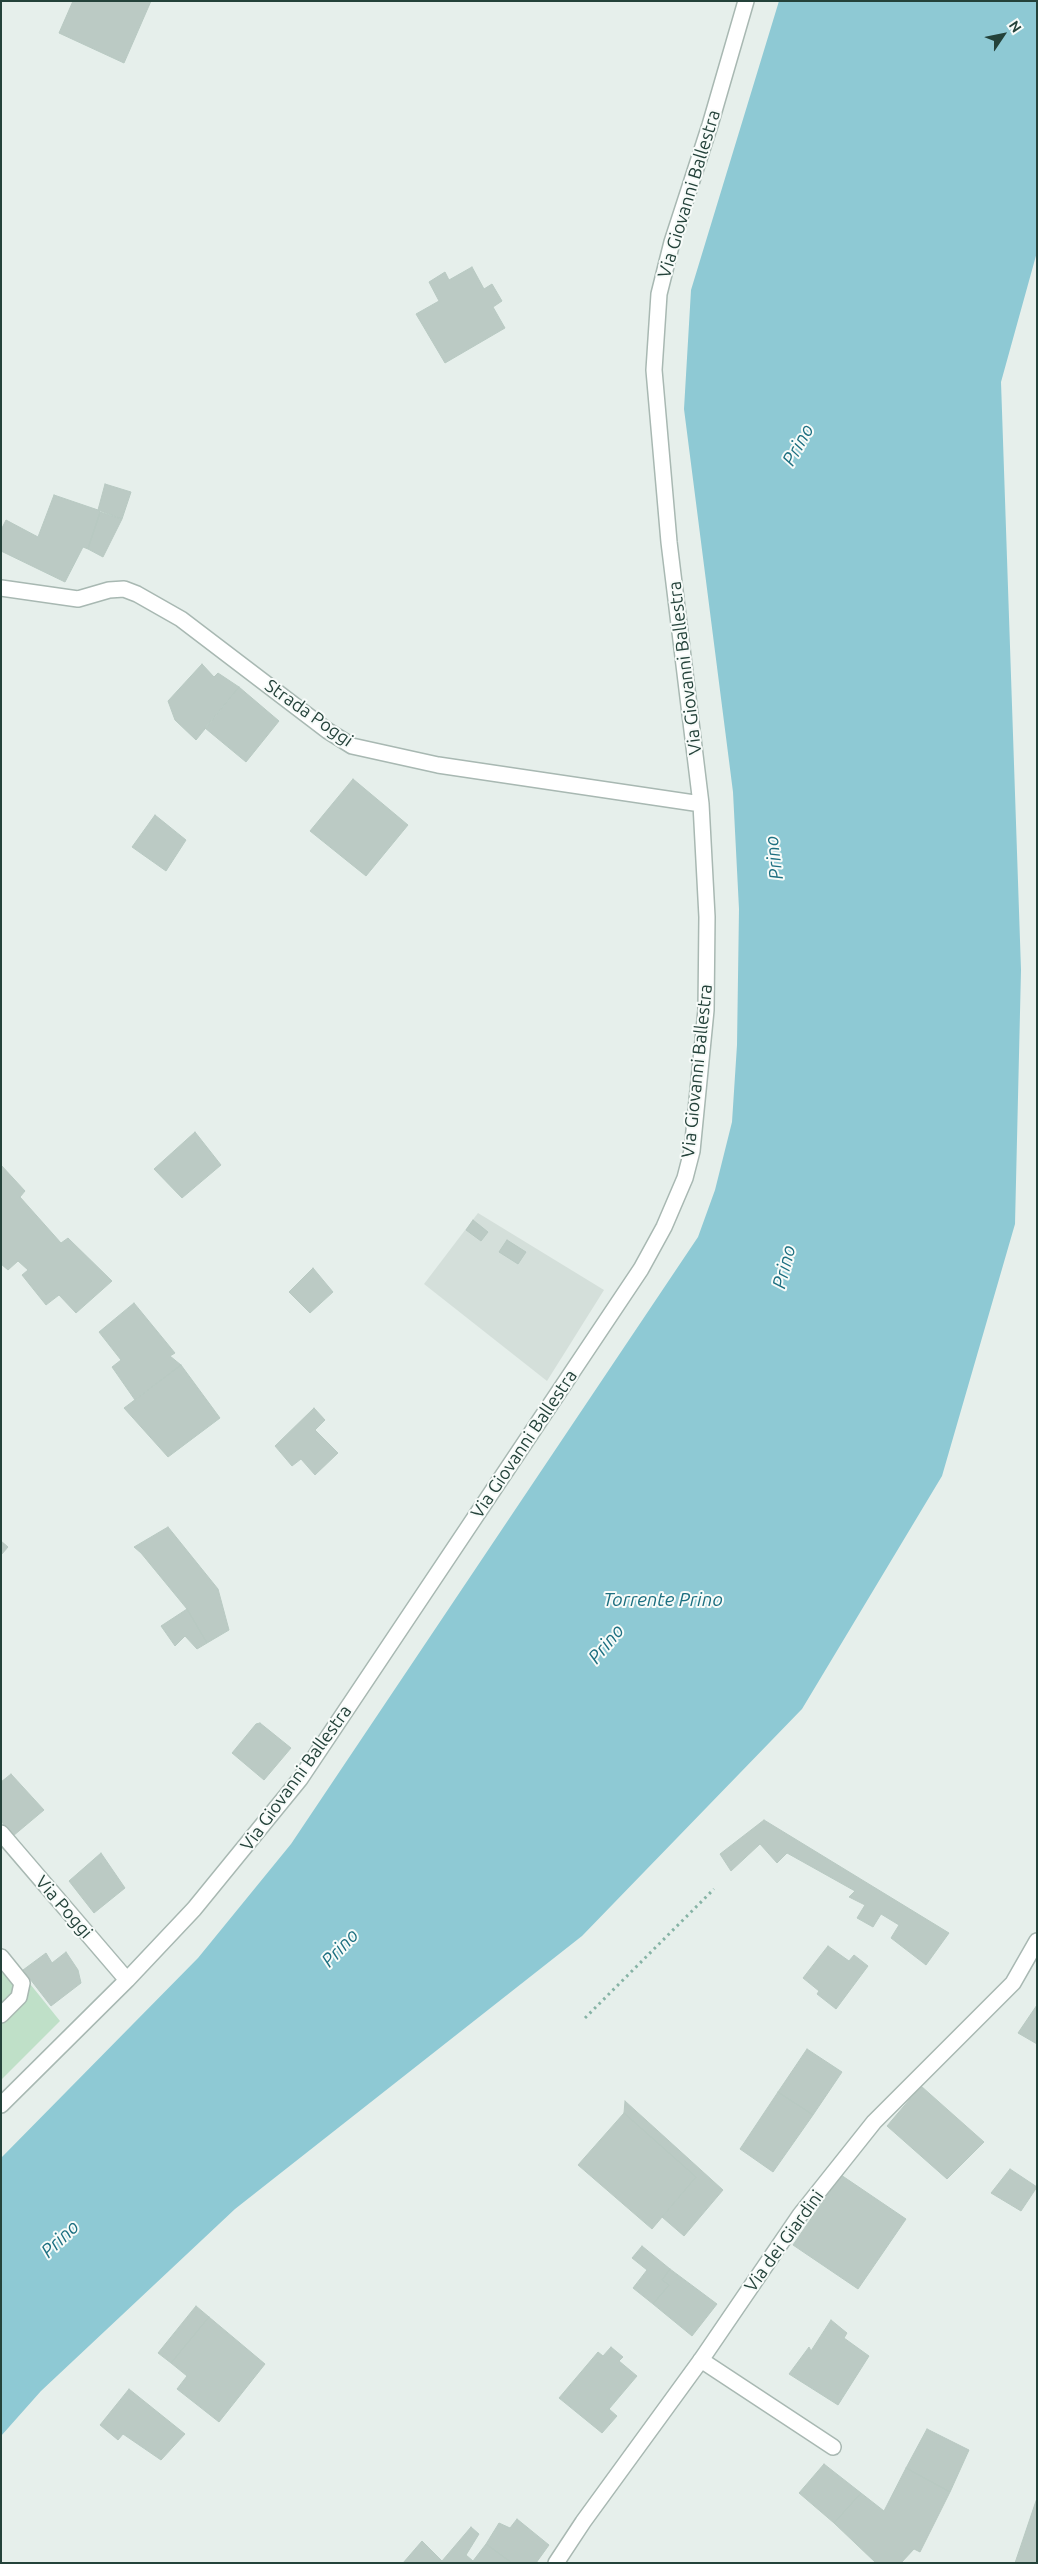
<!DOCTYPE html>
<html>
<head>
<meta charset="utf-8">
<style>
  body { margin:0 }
  #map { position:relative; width:1038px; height:2564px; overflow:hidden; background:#e6efeb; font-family:Ubuntu,sans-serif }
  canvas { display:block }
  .frame { position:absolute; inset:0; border:2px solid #24423a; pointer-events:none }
  .north { position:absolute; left:978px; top:10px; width:50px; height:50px; -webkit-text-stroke:4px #f7fbf9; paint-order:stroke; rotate:56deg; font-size:14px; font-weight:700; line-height:20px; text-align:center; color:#24423a }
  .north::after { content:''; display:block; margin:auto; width:18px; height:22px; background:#24423a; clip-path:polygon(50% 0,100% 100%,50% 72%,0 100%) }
</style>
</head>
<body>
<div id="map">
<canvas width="1038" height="2564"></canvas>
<div class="frame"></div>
<div class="north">N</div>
</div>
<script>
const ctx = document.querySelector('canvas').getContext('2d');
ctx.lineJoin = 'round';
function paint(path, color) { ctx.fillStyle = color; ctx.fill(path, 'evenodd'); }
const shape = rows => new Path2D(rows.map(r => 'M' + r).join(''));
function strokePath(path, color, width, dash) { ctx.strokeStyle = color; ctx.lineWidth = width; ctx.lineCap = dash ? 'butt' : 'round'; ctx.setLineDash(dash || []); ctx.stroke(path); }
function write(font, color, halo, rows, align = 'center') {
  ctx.font = font + ' Ubuntu,sans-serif'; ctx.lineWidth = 4; ctx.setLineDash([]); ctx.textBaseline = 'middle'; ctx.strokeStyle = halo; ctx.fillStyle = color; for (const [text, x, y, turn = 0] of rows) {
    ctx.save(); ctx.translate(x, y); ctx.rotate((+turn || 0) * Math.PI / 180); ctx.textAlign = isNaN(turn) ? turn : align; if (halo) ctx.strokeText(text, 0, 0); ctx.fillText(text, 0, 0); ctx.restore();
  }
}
const built = shape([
  [478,1213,604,1290,547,1381,424,1284]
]);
const green = shape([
  [1,1948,60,2021,1,2080]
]);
const water = shape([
  [779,1,1037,1,1037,252,1001,382,1021,970,1015,1224,942,1476,802,1709,582,1936,235,2209,41,2391,1,2436,1,2158,198,1958,291,1844,698,1237,715,1190,732,1122,737,1045,739,909,733,792,684,409,691,290]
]);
const building = shape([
  [73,1,151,1,124,63,59,33,73,1],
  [472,267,484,289,492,284,502,301,493,307,505,328,445,363,416,314,439,301,429,282,445,272,449,280,472,267],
  [105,484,131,492,122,519,98,510,105,484],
  [54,495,98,510,100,512,88,549,83,547,65,582,1,551,1,530,6,520,38,537,54,495],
  [100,512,122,519,103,557,88,549,100,512],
  [202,664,214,677,218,673,239,687,196,740,175,720,168,701,202,664],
  [239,687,279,721,246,762,205,728,239,687],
  [353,779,408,825,366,876,310,831,353,779],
  [155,815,186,840,166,871,132,847,155,815],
  [195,1132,221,1165,182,1198,154,1169,195,1132],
  [1,1165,25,1191,20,1197,61,1243,68,1238,112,1281,76,1313,59,1295,46,1305,22,1275,28,1270,18,1261,8,1270,1,1264,1,1165],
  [473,1220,488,1232,481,1241,466,1230,473,1220],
  [507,1240,526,1252,518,1264,499,1252,507,1240],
  [313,1268,333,1292,310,1313,289,1292,313,1268],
  [134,1303,175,1353,170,1356,181,1365,135,1400,112,1367,121,1360,99,1332,134,1303],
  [181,1365,220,1418,168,1457,124,1408,181,1365],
  [314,1408,325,1420,315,1430,338,1453,315,1475,301,1459,292,1466,275,1446,314,1408],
  [168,1527,218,1589,229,1630,207,1643,187,1609,141,1553,134,1547,168,1527],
  [1,1541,8,1547,1,1555,1,1541],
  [187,1609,207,1643,197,1649,185,1636,175,1646,161,1626,187,1609],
  [260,1723,291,1748,264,1780,232,1753,256,1724,260,1723],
  [11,1774,44,1810,13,1836,1,1821,1,1782,11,1774],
  [764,1820,949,1933,926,1965,891,1938,899,1925,881,1914,873,1927,857,1918,865,1905,849,1897,855,1891,787,1853,777,1863,760,1844,731,1871,720,1854,764,1820],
  [101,1853,125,1888,94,1913,69,1881,101,1853],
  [828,1946,849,1961,854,1955,868,1966,836,2009,817,1994,819,1991,803,1978,828,1946],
  [66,1952,78,1970,81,1983,51,2006,23,1970,46,1953,52,1963,66,1952],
  [1037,2005,1037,2044,1018,2033,1037,2005],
  [807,2049,842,2072,813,2115,778,2092,807,2049],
  [921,2086,984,2142,947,2179,887,2126,921,2086],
  [778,2092,813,2115,773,2172,740,2149,778,2092],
  [625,2101,723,2190,684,2236,662,2217,696,2177,624,2113,625,2101],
  [624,2113,696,2177,652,2229,578,2165,624,2113],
  [1010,2169,1037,2187,1021,2211,991,2193,1010,2169],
  [841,2175,906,2219,858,2289,793,2245,841,2175],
  [642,2246,670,2269,662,2280,669,2285,653,2304,633,2288,647,2270,632,2258,642,2246],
  [670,2269,717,2304,692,2336,653,2304,669,2285,662,2280,670,2269],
  [196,2306,209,2317,171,2363,158,2353,196,2306],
  [209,2317,265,2364,219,2422,177,2389,187,2376,171,2363,209,2317],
  [831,2320,847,2333,844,2338,869,2356,838,2405,789,2374,809,2347,811,2351,831,2320],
  [611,2347,623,2357,619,2361,637,2376,609,2409,617,2416,602,2433,559,2398,598,2352,603,2356,611,2347],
  [129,2389,185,2434,161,2460,123,2434,118,2440,100,2425,129,2389],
  [927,2429,969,2450,950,2492,906,2468,927,2429],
  [824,2464,861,2493,834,2523,799,2493,824,2464],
  [906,2468,950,2492,920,2552,914,2549,901,2563,876,2563,834,2523,861,2493,884,2511,906,2468],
  [1037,2498,1037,2563,1015,2563,1037,2498],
  [517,2519,549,2545,536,2563,512,2563,486,2544,499,2523,510,2528,517,2519],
  [471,2527,479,2534,466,2555,473,2561,486,2544,512,2563,403,2563,422,2541,442,2561,471,2527]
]);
const path = shape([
  [585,2018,714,1889]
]);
const service = shape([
  [1,1957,22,1983,19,1997,1,2015],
  [701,2360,833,2447]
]);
const minor = shape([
  [1,588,78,599,109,590,124,589,137,594,181,619,328,731,352,746,438,765,701,804],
  [1,1833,127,1980],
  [1,2105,127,1980,194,1909,300,1779,641,1269,664,1227,685,1178,692,1151,706,1010,707,917,701,804,669,542,654,370,659,294,672,242,710,125,746,1],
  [556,2563,583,2522,701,2360,800,2215,874,2122,1013,1983,1037,1941]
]);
const streetNames = [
  ["Via Giovanni Ballestra",689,194,-73],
  ["Via Giovanni Ballestra",685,668,-97],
  ["Strada Poggi",309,713,35],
  ["Via Giovanni Ballestra",697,1071,-84],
  ["Via Giovanni Ballestra",524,1444,-56],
  ["Via Giovanni Ballestra",296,1778,-54],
  ["Via Poggi",64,1907,49],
  ["Via dei Giardini",784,2241,-54]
];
const waterNames = [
  ["Prino",798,445,-61],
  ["Prino",774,858,-97],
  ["Prino",784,1267,-76],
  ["Torrente Prino",663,1600],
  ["Prino",606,1644,-50],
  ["Prino",340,1948,-47],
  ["Prino",60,2239,-44]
];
paint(built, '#d4dfda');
paint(green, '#bfe0c8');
paint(water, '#8ec9d4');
paint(building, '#bbcac4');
strokePath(building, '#b8c9c2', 1);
strokePath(service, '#a8b8b2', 18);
strokePath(minor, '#a8b8b2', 18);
strokePath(path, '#86b3a5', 3, [2.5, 4]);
strokePath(service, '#fff', 15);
strokePath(minor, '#fff', 15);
write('18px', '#24423a', '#f7fbf9', streetNames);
write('italic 19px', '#1c6f80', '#f7fbf9', waterNames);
</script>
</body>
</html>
